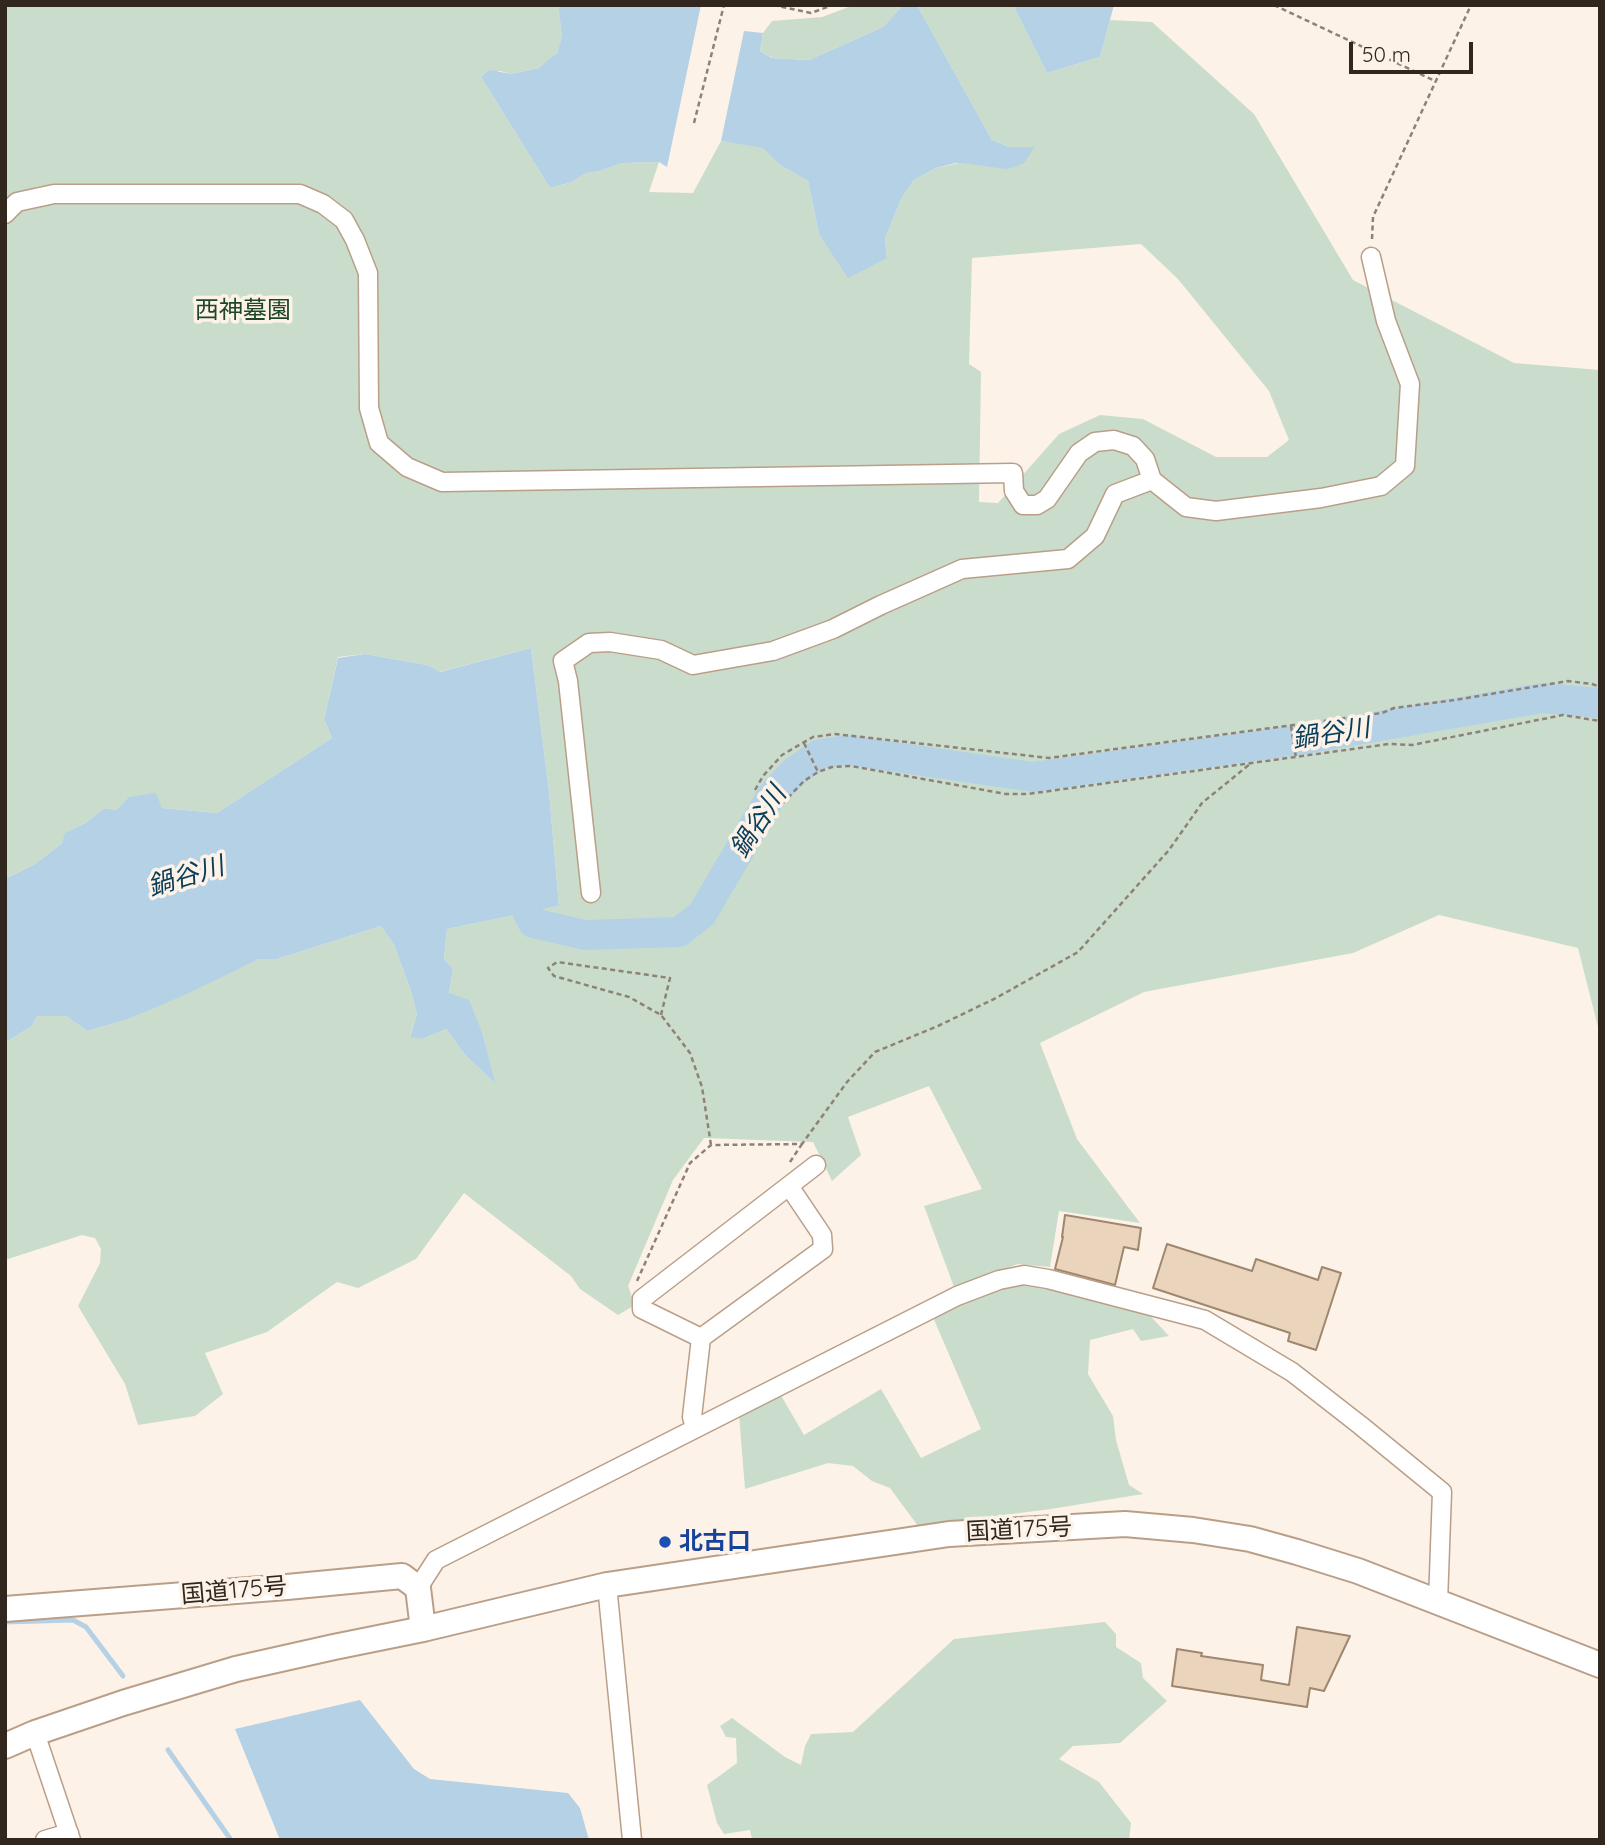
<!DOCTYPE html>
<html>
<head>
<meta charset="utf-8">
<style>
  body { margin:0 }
  #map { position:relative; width:1605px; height:1845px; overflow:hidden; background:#fdf2e8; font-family:Quicksand,sans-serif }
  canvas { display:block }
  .frame { position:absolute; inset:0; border:7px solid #32271e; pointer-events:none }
  .scale { position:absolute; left:1349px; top:42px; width:124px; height:32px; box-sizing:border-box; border:4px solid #32271e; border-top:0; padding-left:9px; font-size:21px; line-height:24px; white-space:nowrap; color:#32271e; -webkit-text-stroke:5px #fdf2e8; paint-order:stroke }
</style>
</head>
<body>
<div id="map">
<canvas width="1605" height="1845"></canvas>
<div class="frame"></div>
<div class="scale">50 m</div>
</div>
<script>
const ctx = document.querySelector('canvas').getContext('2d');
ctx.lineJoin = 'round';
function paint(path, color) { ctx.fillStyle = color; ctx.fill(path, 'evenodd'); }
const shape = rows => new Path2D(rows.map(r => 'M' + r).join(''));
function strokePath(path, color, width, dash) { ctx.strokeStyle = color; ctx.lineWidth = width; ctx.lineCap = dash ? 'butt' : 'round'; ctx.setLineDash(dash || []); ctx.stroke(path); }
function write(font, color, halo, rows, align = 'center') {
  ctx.font = font + ' Quicksand,"Noto Sans JP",sans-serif'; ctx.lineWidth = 7; ctx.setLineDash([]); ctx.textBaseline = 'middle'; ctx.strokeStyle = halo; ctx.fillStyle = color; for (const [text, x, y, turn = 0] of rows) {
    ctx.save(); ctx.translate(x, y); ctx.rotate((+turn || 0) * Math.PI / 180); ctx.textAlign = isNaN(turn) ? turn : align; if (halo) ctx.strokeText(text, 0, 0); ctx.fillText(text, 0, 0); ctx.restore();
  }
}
const green = shape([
  [5,5,558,5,562,36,557,55,551,57,539,68,511,74,500,71,481,77,550,188,572,182,586,173,600,171,622,163,659,162,649,192,693,193,721,141,763,147,780,165,808,181,819,234,887,258,885,239,902,197,914,180,936,168,1034,147,1009,147,992,140,917,5,1013,5,1047,73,1100,57,1110,20,1152,22,1254,114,1353,280,1514,363,1600,370,1600,1035,1578,948,1439,915,1353,953,1144,992,1040,1043,1077,1139,1140,1223,1059,1211,1050,1267,1018,1264,954,1287,924,1206,982,1189,929,1086,848,1117,861,1155,832,1181,813,1142,704,1138,673,1180,628,1286,635,1305,618,1315,580,1289,571,1276,464,1193,416,1259,358,1288,337,1282,267,1332,205,1353,223,1394,195,1416,138,1425,125,1384,78,1306,100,1263,101,1249,95,1238,82,1235,5,1260,5,1043,32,1026,37,1016,66,1016,87,1031,126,1020,259,959,277,959,381,926,394,945,410,988,417,1014,410,1036,423,1039,446,1029,466,1056,494,1082,483,1035,449,993,453,969,444,959,447,929,559,906,549,792,531,648,439,672,427,665,365,654,338,657,324,719,332,738,217,813,161,808,117,810,104,808,86,823,66,833,62,843,35,864,9,877,5,877],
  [1141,244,1178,279,1269,391,1289,440,1267,457,1216,457,1143,419,1100,415,1059,434,998,503,979,502,981,372,969,364,972,258],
  [854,5,903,5,883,27,809,60,773,58,760,51,763,33,772,21,822,17],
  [1024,1281,1142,1307,1169,1336,1141,1341,1133,1329,1090,1340,1088,1374,1113,1416,1116,1440,1129,1485,1143,1494,1051,1509,918,1526,890,1488,872,1481,853,1466,828,1463,745,1489,739,1414,779,1392,804,1435,881,1389,921,1458,981,1429,932,1315,1000,1283],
  [1105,1622,1116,1634,1116,1647,1141,1663,1143,1678,1167,1701,1120,1743,1073,1746,1059,1759,1099,1782,1131,1823,1129,1840,752,1840,750,1830,724,1834,717,1823,707,1785,737,1763,736,1738,726,1737,720,1726,732,1718,785,1757,801,1765,805,1746,811,1734,853,1732,954,1639]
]);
const water = shape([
  [558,5,701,5,667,167,659,162,622,163,600,171,586,173,572,182,550,188,481,77,490,70,511,74,539,68,551,57,557,54,562,36],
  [903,5,917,5,992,140,1009,147,1035,147,1024,163,1012,168,1006,169,962,163,956,163,936,168,914,180,902,197,885,239,887,258,848,278,819,234,808,181,780,165,763,148,721,141,744,31,763,33,760,51,772,58,809,60,883,27],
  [1013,5,1114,5,1100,57,1047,73],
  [531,648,549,792,559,906,447,929,444,959,453,969,449,993,469,1000,483,1035,495,1083,466,1056,446,1029,423,1039,410,1037,417,1014,410,988,394,945,381,926,277,959,259,959,189,993,126,1020,87,1031,66,1016,37,1016,32,1026,5,1043,5,877,9,877,35,864,62,843,65,833,86,823,104,808,117,810,129,797,156,793,162,808,217,813,332,738,324,719,338,658,365,654,427,665,440,672],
  [360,1700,414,1769,430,1779,568,1793,580,1808,589,1840,280,1840,235,1729]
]);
const stream = shape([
  [5,1622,73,1620,86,1627,123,1676],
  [168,1750,231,1840]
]);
const river = shape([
  [510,878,533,923,585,935,679,932,702,914,772,795,795,771,820,754,846,750,1033,777,1305,739,1542,698,1600,703]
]);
const building = shape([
  [1065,1215,1141,1228,1138,1250,1124,1247,1115,1285,1055,1269,1063,1237,1062,1237,1065,1215],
  [1167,1244,1252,1271,1256,1259,1318,1280,1322,1267,1341,1273,1316,1350,1288,1341,1290,1333,1153,1288,1167,1244],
  [1297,1627,1350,1636,1324,1691,1310,1688,1307,1707,1172,1686,1177,1649,1202,1653,1201,1656,1263,1665,1261,1680,1289,1685,1297,1627]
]);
const path = shape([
  [773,5,811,13,833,5],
  [1274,5,1435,81],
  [694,123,724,5],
  [1372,239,1373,217,1471,5],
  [1291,726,1296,758],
  [804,743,818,772],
  [755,790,763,776,782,755,813,737,835,734,1049,758,1382,713,1394,708,1455,700,1568,681,1592,684,1600,687],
  [782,804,804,781,818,772,832,767,851,766,1006,794,1028,794,1389,744,1412,745,1563,715,1600,721],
  [661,1015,670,978,557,962,548,968,554,976,629,997,661,1015,690,1053,702,1087,711,1145],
  [790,1162,802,1144],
  [637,1281,690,1163,711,1145,802,1144,847,1082,875,1052,938,1026,996,998,1078,952,1169,850,1202,803,1250,764]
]);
const minor = shape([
  [5,214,17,202,54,194,300,194,323,204,344,220,355,240,368,273,369,408,379,443,407,467,442,482,1013,473,1014,491,1023,505,1037,505,1047,499,1079,453,1095,442,1114,440,1133,446,1145,459,1152,480],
  [591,893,568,681,563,661,589,643,610,642,661,650,693,665,773,651,833,629,881,605,962,569,1068,559,1095,536,1115,494,1152,480,1186,507,1216,511,1321,498,1381,486,1405,466,1410,384,1386,321,1371,257],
  [701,1338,823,1249,822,1235,789,1186],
  [695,1428,692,1417,701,1338,642,1309,642,1299,816,1165],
  [607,1585,632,1840],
  [418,1588,436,1560,957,1296,999,1280,1024,1275,1048,1279,1205,1320,1292,1372,1360,1425,1442,1492,1438,1602],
  [35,1733,71,1840],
  [45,1840,69,1833]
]);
const highway = shape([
  [5,1609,287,1587,402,1576,418,1588,423,1629],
  [5,1746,35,1733,123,1703,236,1669,334,1647,423,1629,607,1585,949,1534,1125,1524,1193,1530,1250,1539,1297,1552,1358,1571,1600,1665]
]);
const markers = [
  [665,1542,7,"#1a4fb4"]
];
const parkNames = [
  ["西神墓園",243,311]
];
const streetNames = [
  ["国道175号",1019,1530,-3],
  ["国道175号",234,1591,-5]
];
const transitNames = [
  ["北古口",679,1542]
];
const waterNames = [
  ["鍋谷川",1331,734,-9],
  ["鍋谷川",759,822,-57],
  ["鍋谷川",186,877,-17]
];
paint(green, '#caddcc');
paint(water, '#b5d1e5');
strokePath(stream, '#b5d1e5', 5);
strokePath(river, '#b5d1e5', 30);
paint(building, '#ead4bc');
strokePath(building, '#9e876e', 2);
strokePath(minor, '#ba9f88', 21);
strokePath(highway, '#ba9f88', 28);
strokePath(path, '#8d8279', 2.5, [5, 3.5]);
strokePath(minor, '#fff', 18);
strokePath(highway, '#fff', 24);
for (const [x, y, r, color] of markers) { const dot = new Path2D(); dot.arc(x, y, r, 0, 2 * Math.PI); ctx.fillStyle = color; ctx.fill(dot); strokePath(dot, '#fdf2e8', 2.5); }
write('24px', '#1e4727', '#fdf2e8', parkNames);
write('24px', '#32271e', '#fdf2e8', streetNames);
write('bold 24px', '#164399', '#fdf2e8', transitNames, 'left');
write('italic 26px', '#093d59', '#fdf2e8', waterNames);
</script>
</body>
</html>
